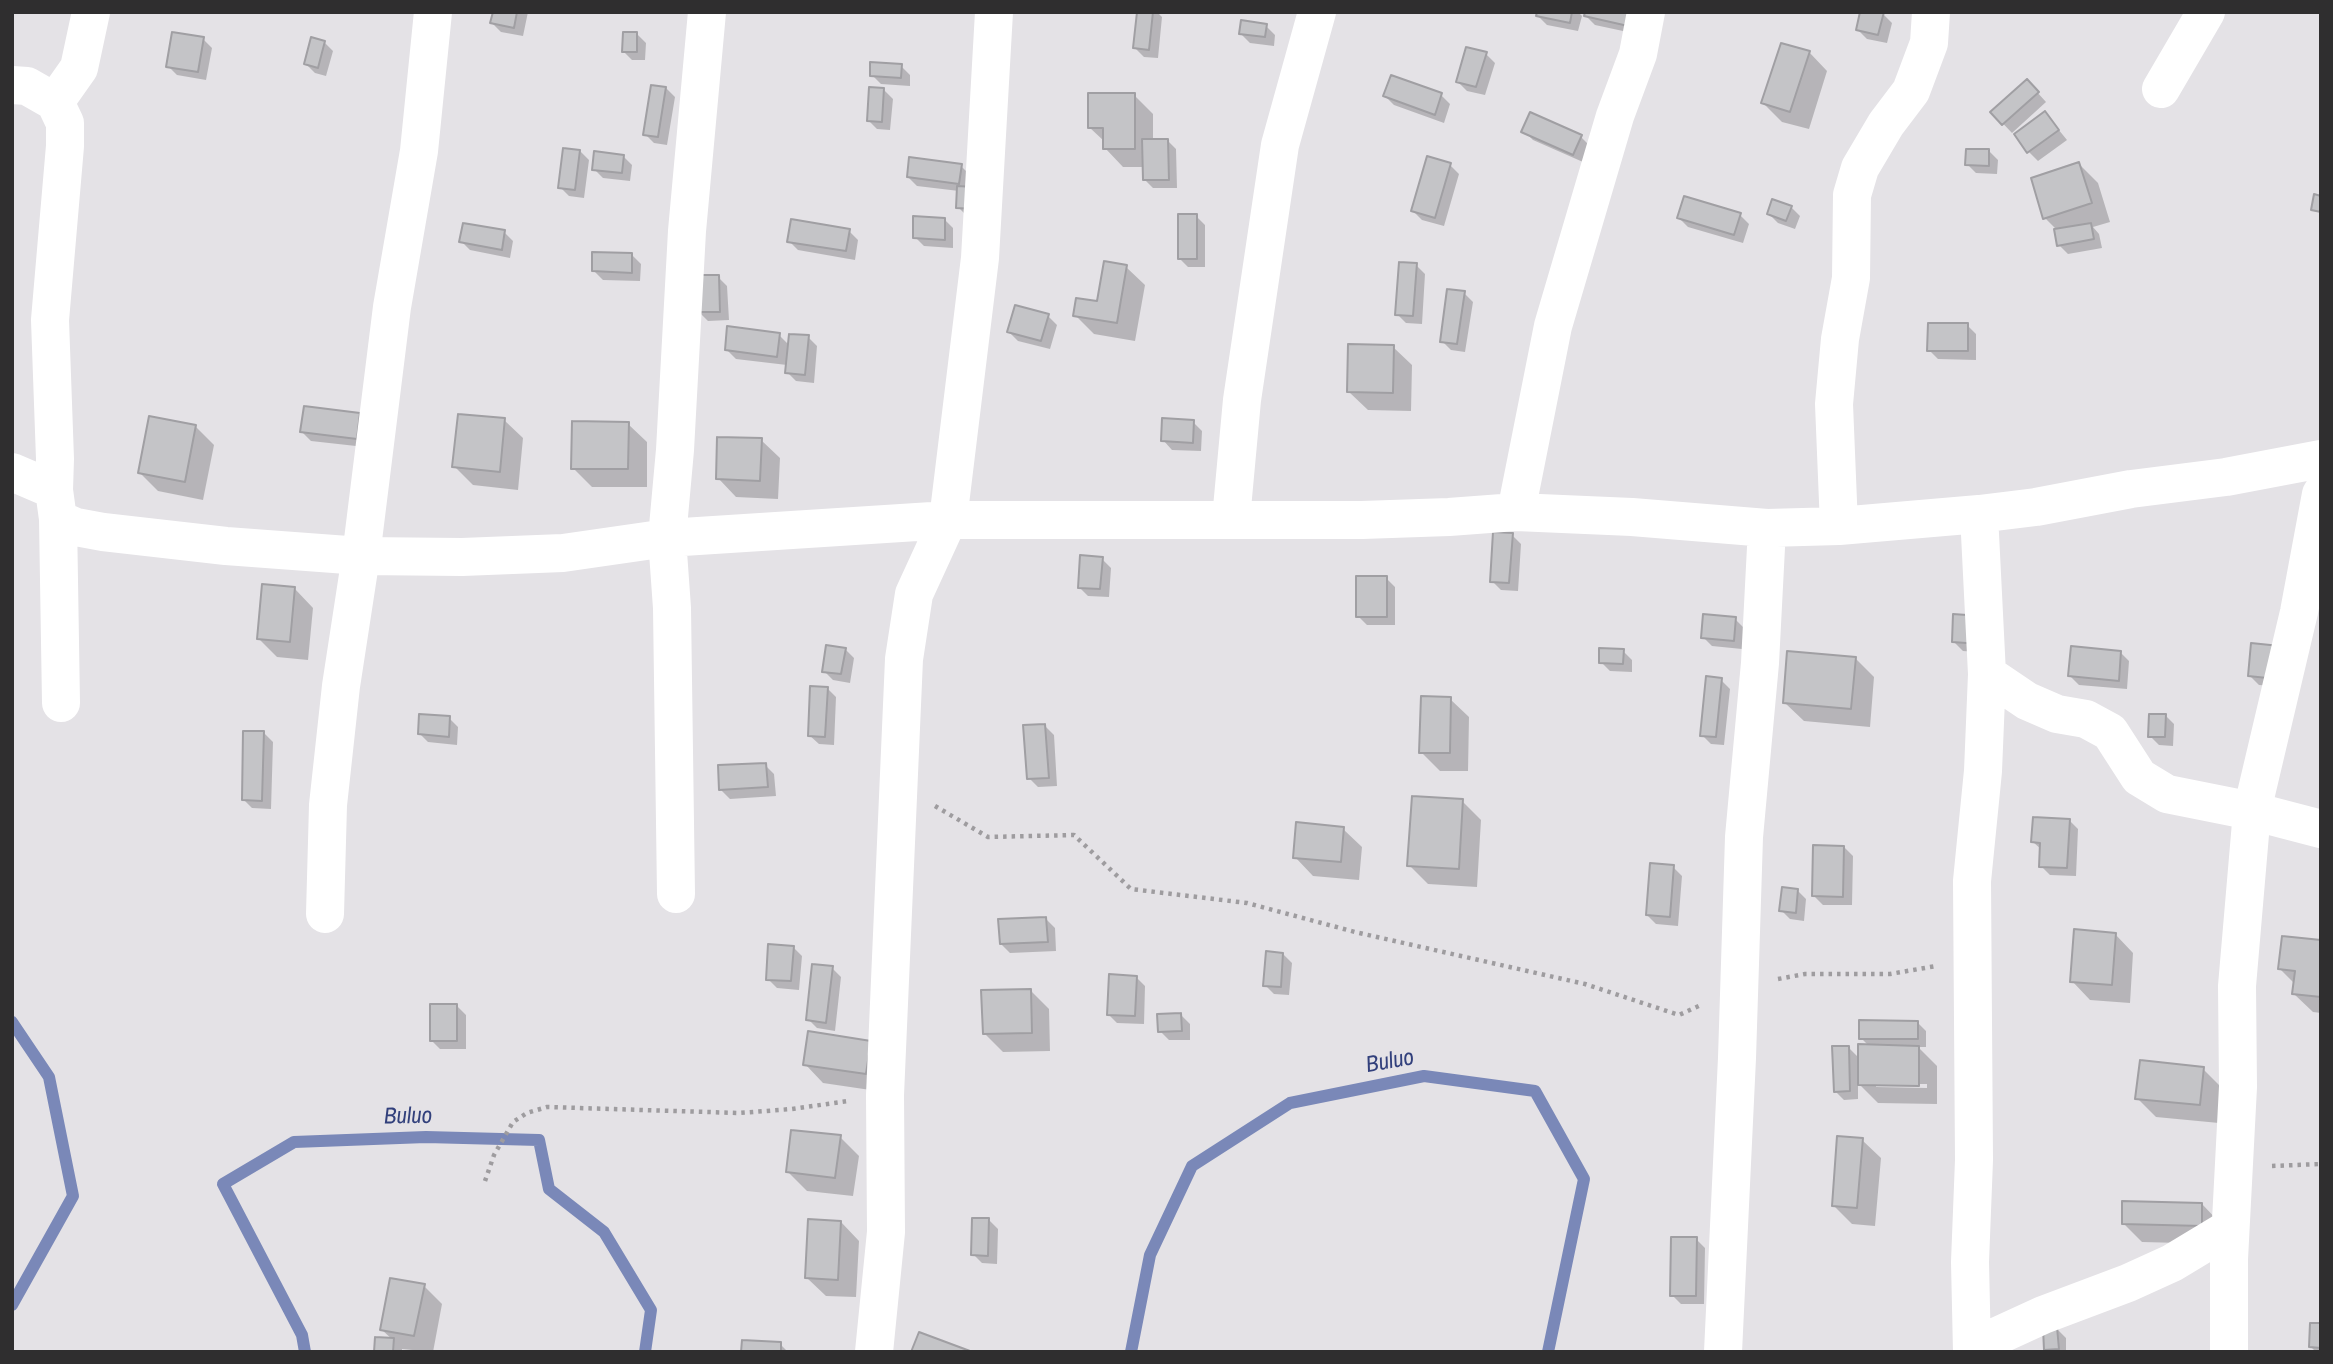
<!DOCTYPE html>
<html>
<head>
<meta charset="utf-8">
<style>
  body { margin:0 }
  #map { position:relative; width:2333px; height:1364px; overflow:hidden; background:#e4e2e6; font-family:"Archivo Narrow",sans-serif }
  canvas { display:block }
  .frame { position:absolute; inset:0; border:14px solid #2f2e2f; pointer-events:none }
</style>
</head>
<body>
<div id="map">
<canvas width="2333" height="1364"></canvas>
<div class="frame"></div>
</div>
<script>
const ctx = document.querySelector('canvas').getContext('2d');
ctx.lineJoin = 'round';
function paint(path, color) { ctx.fillStyle = color; ctx.fill(path, 'evenodd'); }
const shape = rows => new Path2D(rows.map(r => 'M' + r).join(''));
function strokePath(path, color, width, dash) { ctx.strokeStyle = color; ctx.lineWidth = width; ctx.lineCap = dash ? 'butt' : 'round'; ctx.setLineDash(dash || []); ctx.stroke(path); }
function write(font, color, halo, rows, align = 'center') {
  ctx.font = font + ' "Archivo Narrow",sans-serif'; ctx.lineWidth = 6; ctx.setLineDash([]); ctx.textBaseline = 'middle'; ctx.strokeStyle = halo; ctx.fillStyle = color; for (const [text, x, y, turn = 0] of rows) {
    ctx.save(); ctx.translate(x, y); ctx.rotate((+turn || 0) * Math.PI / 180); ctx.textAlign = isNaN(turn) ? turn : align; if (halo) ctx.strokeText(text, 0, 0); ctx.fillText(text, 0, 0); ctx.restore();
  }
}
const shadow = shape([
  [495,12,528,12,523,36,501,32,492,23],
  [1139,12,1157,12,1162,17,1158,58,1144,57,1135,48],
  [1539,12,1578,12,1582,16,1578,31,1547,25,1538,16],
  [1637,12,1637,34,1595,25,1586,16],
  [1883,14,1892,23,1887,43,1867,39,1858,30],
  [1266,26,1275,35,1274,46,1250,43,1241,34],
  [637,34,646,43,645,60,632,60,623,51],
  [203,39,212,48,206,80,177,75,168,66],
  [324,42,333,51,326,76,315,73,306,64],
  [1809,52,1827,71,1809,129,1782,122,1763,103],
  [1486,54,1495,63,1485,95,1467,91,1458,82],
  [901,66,910,75,910,86,881,84,872,75],
  [2027,81,2046,102,2012,133,1993,113],
  [666,88,675,97,667,145,654,143,645,134],
  [884,90,893,99,890,130,877,129,868,120],
  [1134,95,1153,114,1153,140,1167,140,1176,149,1177,188,1153,188,1144,179,1144,167,1123,167,1105,148,1105,142,1089,127],
  [1441,95,1450,104,1444,123,1394,105,1385,96],
  [2045,113,2067,140,2038,161,2029,152],
  [1531,114,1581,137,1590,146,1583,162,1533,140,1524,131],
  [580,151,589,160,584,198,569,196,560,187],
  [1989,151,1998,160,1997,174,1976,173,1967,164],
  [623,156,632,165,630,181,603,178,594,169],
  [2079,164,2098,183,2110,222,2093,227,2099,234,2102,248,2068,254,2059,245,2056,229,2045,218],
  [1450,165,1459,174,1444,226,1422,220,1413,211],
  [961,166,970,175,967,216,958,207,959,191,917,186,908,177],
  [1791,207,1800,216,1795,229,1778,223,1769,214],
  [1740,215,1749,224,1743,243,1688,227,1679,218],
  [1196,216,1205,225,1205,267,1188,267,1179,258],
  [944,219,953,228,953,248,924,246,915,237],
  [849,231,858,240,855,260,798,250,789,241],
  [504,232,513,241,510,258,470,250,461,241],
  [632,255,641,264,640,281,603,280,594,271],
  [1416,265,1425,274,1422,324,1406,323,1397,314],
  [1126,267,1145,285,1135,341,1094,334,1075,315,1099,304],
  [718,277,727,286,729,320,708,321,699,312],
  [1464,293,1473,302,1465,352,1451,350,1442,341],
  [1048,316,1057,325,1050,349,1018,341,1009,332],
  [1967,325,1976,334,1976,360,1938,359,1929,350],
  [779,335,789,345,808,337,817,346,814,383,796,381,787,372,787,365,736,359,727,350],
  [1393,347,1412,365,1411,411,1368,410,1349,392],
  [359,415,365,447,311,441,302,432],
  [504,420,523,438,518,490,473,485,454,466],
  [1193,422,1202,431,1201,451,1172,450,1163,440],
  [628,424,647,442,647,487,592,487,573,468],
  [195,426,214,445,203,500,158,491,140,473],
  [761,440,780,458,778,499,736,497,718,478],
  [1512,535,1521,544,1518,591,1501,590,1492,581],
  [1102,559,1111,568,1109,597,1088,596,1079,587],
  [1386,578,1395,587,1395,625,1367,625,1358,616],
  [295,589,313,608,308,660,277,657,259,639],
  [1955,616,1988,653,1963,651,1954,642],
  [1735,619,1744,628,1742,649,1712,646,1703,637],
  [2253,645,2285,687,2259,685,2250,676],
  [845,649,854,658,850,683,833,680,824,671],
  [1623,651,1632,660,1632,672,1610,671,1601,662],
  [2120,652,2129,661,2127,689,2079,685,2070,676],
  [1855,658,1874,677,1870,727,1804,721,1785,703],
  [1721,680,1730,689,1724,745,1711,744,1702,735],
  [827,688,836,697,834,745,819,744,809,735],
  [1450,699,1469,717,1468,771,1440,771,1421,752],
  [2165,715,2174,724,2173,746,2159,745,2150,736],
  [449,718,458,727,457,745,428,742,419,733],
  [1045,726,1054,735,1057,786,1038,787,1029,778],
  [264,733,273,742,271,809,252,808,243,799],
  [765,765,774,774,776,796,730,799,721,790],
  [1462,801,1481,820,1477,887,1428,884,1409,865],
  [2069,820,2078,829,2076,876,2050,875,2041,866,2042,850,2033,842],
  [1343,829,1362,847,1359,880,1313,876,1295,857],
  [1844,847,1853,856,1852,905,1823,905,1814,896],
  [1673,867,1682,876,1678,926,1656,924,1647,915],
  [1797,890,1806,899,1804,921,1790,919,1781,910],
  [1046,919,1055,928,1056,951,1010,953,1001,944],
  [2115,934,2133,953,2130,1003,2090,1000,2072,981],
  [2321,942,2321,1013,2313,1012,2294,994,2295,984,2280,969],
  [793,947,802,956,799,990,777,988,768,979],
  [1283,954,1292,963,1289,995,1274,994,1265,985],
  [832,968,841,977,835,1031,817,1028,808,1019],
  [1136,977,1145,986,1144,1024,1117,1023,1108,1014],
  [1030,990,1049,1009,1050,1051,1003,1052,984,1033],
  [457,1006,466,1015,466,1049,440,1049,431,1040],
  [1181,1015,1190,1024,1190,1040,1169,1040,1160,1031],
  [1917,1022,1926,1031,1926,1047,1918,1047,1937,1066,1937,1104,1878,1103,1858,1083,1858,1099,1844,1100,1835,1091,1848,1047,1860,1059,1869,1046,1861,1038],
  [1876,1084,1927,1084,1927,1088,1876,1087],
  [870,1043,884,1092,823,1083,805,1064],
  [2203,1069,2222,1088,2219,1123,2156,1117,2137,1098],
  [840,1137,859,1156,853,1196,807,1191,788,1172],
  [1862,1140,1881,1158,1875,1226,1852,1224,1834,1206],
  [2202,1204,2220,1223,2220,1244,2142,1242,2124,1224],
  [989,1220,998,1229,997,1264,982,1263,973,1254],
  [841,1222,859,1241,856,1297,826,1296,807,1278],
  [1696,1239,1705,1248,1704,1304,1681,1304,1672,1295],
  [424,1286,442,1304,433,1352,402,1349,402,1352,376,1352,393,1340,382,1330],
  [2321,1325,2321,1352,2316,1352,2311,1347],
  [2057,1329,2066,1338,2066,1352,2048,1352,2046,1349],
  [780,1344,788,1352,743,1352]
]);
const stream = shape([
  [12,1022,49,1077,73,1196,12,1305],
  [305,1352,302,1335,223,1184,294,1142,426,1137,539,1140,549,1189,604,1232,651,1310,645,1352],
  [1131,1352,1150,1255,1192,1166,1290,1103,1424,1076,1535,1091,1584,1179,1548,1352]
]);
const building = shape([
  [493,12,517,12,514,28,490,23,493,12],
  [1137,12,1153,12,1149,50,1133,48,1137,12],
  [1537,12,1572,12,1570,23,1536,16,1537,12],
  [1585,12,1631,12,1628,26,1584,16,1585,12],
  [1860,12,1884,12,1878,35,1856,30,1860,12],
  [1241,20,1267,24,1265,37,1239,34,1241,20],
  [172,32,204,37,198,72,166,67,172,32],
  [623,32,637,32,637,52,622,52,623,32],
  [311,37,325,41,318,68,304,64,311,37],
  [1781,43,1810,51,1790,112,1761,103,1781,43],
  [1466,47,1487,52,1476,87,1456,82,1466,47],
  [870,62,902,64,901,78,870,76,870,62],
  [1391,75,1442,93,1435,115,1383,96,1391,75],
  [2027,79,2039,92,2002,125,1990,112,2027,79],
  [651,85,666,87,658,137,643,135,651,85],
  [869,87,884,88,882,122,867,121,869,87],
  [1088,93,1135,93,1135,149,1103,149,1103,128,1088,128,1088,93],
  [2045,111,2059,130,2027,153,2014,134,2045,111],
  [1530,112,1582,135,1573,155,1521,132,1530,112],
  [1142,139,1168,139,1169,180,1143,180,1142,139],
  [563,148,580,150,575,190,558,188,563,148],
  [1966,149,1989,149,1989,166,1965,165,1966,149],
  [594,151,624,155,622,173,592,170,594,151],
  [1427,156,1451,163,1435,218,1411,211,1427,156],
  [909,157,962,164,959,184,907,177,909,157],
  [2079,162,2092,203,2043,219,2031,178,2079,162],
  [957,186,976,187,975,209,956,208,957,186],
  [2314,194,2321,196,2321,212,2311,210,2314,194],
  [1684,196,1741,213,1734,235,1677,218,1684,196],
  [1772,199,1792,206,1786,221,1767,214,1772,199],
  [1178,214,1197,214,1197,259,1178,259,1178,214],
  [913,216,945,218,945,240,913,238,913,216],
  [791,219,850,229,846,251,787,242,791,219],
  [463,223,505,230,502,250,459,242,463,223],
  [2091,223,2094,239,2057,246,2054,229,2091,223],
  [592,252,632,253,632,273,592,271,592,252],
  [1104,261,1127,265,1117,323,1073,316,1076,298,1097,301,1104,261],
  [1399,262,1417,263,1413,316,1395,315,1399,262],
  [696,275,719,275,720,312,697,312,696,275],
  [1447,289,1465,291,1457,344,1440,342,1447,289],
  [1015,305,1049,314,1041,341,1007,332,1015,305],
  [1928,323,1968,323,1968,351,1927,351,1928,323],
  [727,326,780,333,777,357,725,350,727,326],
  [789,334,809,335,805,375,785,373,789,334],
  [1348,344,1394,345,1393,393,1347,392,1348,344],
  [304,406,360,413,357,439,300,432,304,406],
  [458,414,505,418,500,472,452,467,458,414],
  [149,416,196,425,185,482,138,473,149,416],
  [1162,418,1194,420,1193,443,1161,441,1162,418],
  [572,421,629,422,628,469,571,469,572,421],
  [717,437,762,438,760,481,716,479,717,437],
  [1493,532,1513,533,1509,583,1490,582,1493,532],
  [1080,555,1103,557,1100,589,1078,588,1080,555],
  [1356,576,1387,576,1387,617,1356,617,1356,576],
  [262,584,295,587,290,642,257,639,262,584],
  [1703,614,1736,617,1734,641,1701,638,1703,614],
  [1953,614,1981,616,1980,644,1952,642,1953,614],
  [2251,643,2280,646,2277,679,2248,676,2251,643],
  [826,645,846,648,841,674,822,672,826,645],
  [2071,646,2121,651,2119,681,2068,676,2071,646],
  [1599,648,1624,649,1623,664,1599,663,1599,648],
  [1787,651,1856,657,1851,709,1783,703,1787,651],
  [1706,676,1722,678,1716,737,1700,736,1706,676],
  [810,686,828,687,825,737,808,736,810,686],
  [1421,696,1451,697,1450,753,1419,753,1421,696],
  [419,714,450,716,449,737,418,734,419,714],
  [2149,714,2166,714,2165,737,2148,737,2149,714],
  [1045,724,1049,778,1027,779,1023,725,1045,724],
  [243,731,264,731,262,801,242,800,243,731],
  [766,763,768,787,719,790,718,765,766,763],
  [1412,796,1463,799,1459,869,1407,866,1412,796],
  [2033,817,2070,819,2067,868,2039,867,2040,843,2031,842,2033,817],
  [1296,822,1344,827,1341,862,1293,858,1296,822],
  [1813,845,1844,846,1843,897,1812,896,1813,845],
  [1650,863,1674,865,1670,917,1646,915,1650,863],
  [1782,887,1798,889,1796,913,1779,911,1782,887],
  [1046,917,1048,942,1000,944,998,919,1046,917],
  [2074,929,2116,933,2112,985,2070,982,2074,929],
  [2282,936,2321,940,2321,997,2292,994,2295,971,2278,969,2282,936],
  [768,944,794,946,791,981,766,980,768,944],
  [1266,951,1283,953,1281,987,1263,986,1266,951],
  [812,964,833,966,826,1023,806,1020,812,964],
  [1109,974,1137,976,1135,1016,1107,1015,1109,974],
  [1031,989,1032,1033,983,1034,981,990,1031,989],
  [430,1004,457,1004,457,1041,430,1041,430,1004],
  [1181,1013,1182,1031,1158,1032,1157,1014,1181,1013],
  [1859,1020,1918,1021,1918,1039,1859,1039,1859,1020],
  [808,1031,871,1041,866,1074,803,1065,808,1031],
  [1858,1044,1919,1046,1919,1086,1858,1085,1858,1044],
  [1832,1046,1849,1046,1850,1091,1834,1092,1832,1046],
  [2140,1060,2204,1067,2200,1105,2135,1099,2140,1060],
  [791,1130,841,1135,835,1178,786,1172,791,1130],
  [1837,1136,1863,1138,1857,1208,1832,1206,1837,1136],
  [2122,1201,2202,1203,2202,1226,2122,1224,2122,1201],
  [972,1218,989,1218,988,1256,971,1255,972,1218],
  [808,1219,841,1221,838,1280,805,1278,808,1219],
  [1671,1237,1697,1237,1696,1296,1670,1296,1671,1237],
  [390,1278,425,1284,414,1336,380,1330,390,1278],
  [2310,1323,2321,1323,2321,1348,2309,1347,2310,1323],
  [2057,1327,2059,1349,2044,1350,2043,1328,2057,1327],
  [919,1332,970,1351,970,1352,911,1352,919,1332],
  [375,1337,394,1338,393,1352,374,1352,375,1337],
  [742,1340,781,1342,781,1352,741,1352,742,1340]
]);
const path = shape([
  [935,806,988,837,1074,835,1131,889,1247,903,1355,932,1585,984,1679,1015,1701,1005],
  [1778,979,1805,974,1890,974,1936,966],
  [2272,1166,2321,1164],
  [485,1181,494,1155,513,1122,527,1113,547,1107,739,1113,792,1109,848,1101]
]);
const minor = shape([
  [12,85,27,86,55,102,65,123,65,146,50,320,55,459,54,490,58,519,61,703],
  [2161,89,2206,12],
  [55,102,79,68,91,12],
  [12,472,54,490],
  [1516,512,1553,326,1615,116,1638,54,1646,12],
  [58,519,76,527,103,532,226,546,361,556,462,557,563,553,667,538,948,520,1362,520,1449,517,1516,512,1632,517,1767,528,1839,526,1979,514,2036,507,2131,489,2226,477,2321,459],
  [1231,519,1242,400,1280,145,1317,12],
  [1839,526,1834,404,1840,339,1851,278,1852,195,1860,168,1886,124,1911,91,1929,43,1931,12],
  [1987,674,2027,701,2057,714,2086,719,2110,732,2139,777,2167,794,2252,811,2321,829],
  [676,894,672,608,667,538,675,450,687,231,707,12],
  [325,914,328,805,341,686,361,556,392,307,419,151,433,12],
  [874,1352,886,1232,885,1095,904,659,914,594,948,520,980,258,994,12],
  [1723,1352,1737,1058,1744,837,1760,663,1767,528],
  [1972,1352,1970,1262,1974,1160,1972,881,1983,771,1987,674,1979,514],
  [1976,1352,1995,1337,2043,1315,2128,1283,2172,1263,2230,1228],
  [2229,1352,2229,1259,2238,1087,2237,986,2252,811,2299,612,2321,494]
]);
const waterNames = [
  ["Buluo",1390,1062,-10],
  ["Buluo",408,1117,-1]
];
paint(shadow, '#0003');
strokePath(stream, '#7a88b8', 12);
paint(building, '#c4c4c7');
strokePath(building, '#a09fa3', 2);
strokePath(path, '#9e9c9f', 4.5, [3.5, 5]);
strokePath(minor, '#fff', 38);
write('italic 23px', '#32407c', '#e4e2e6', waterNames);
</script>
</body>
</html>
